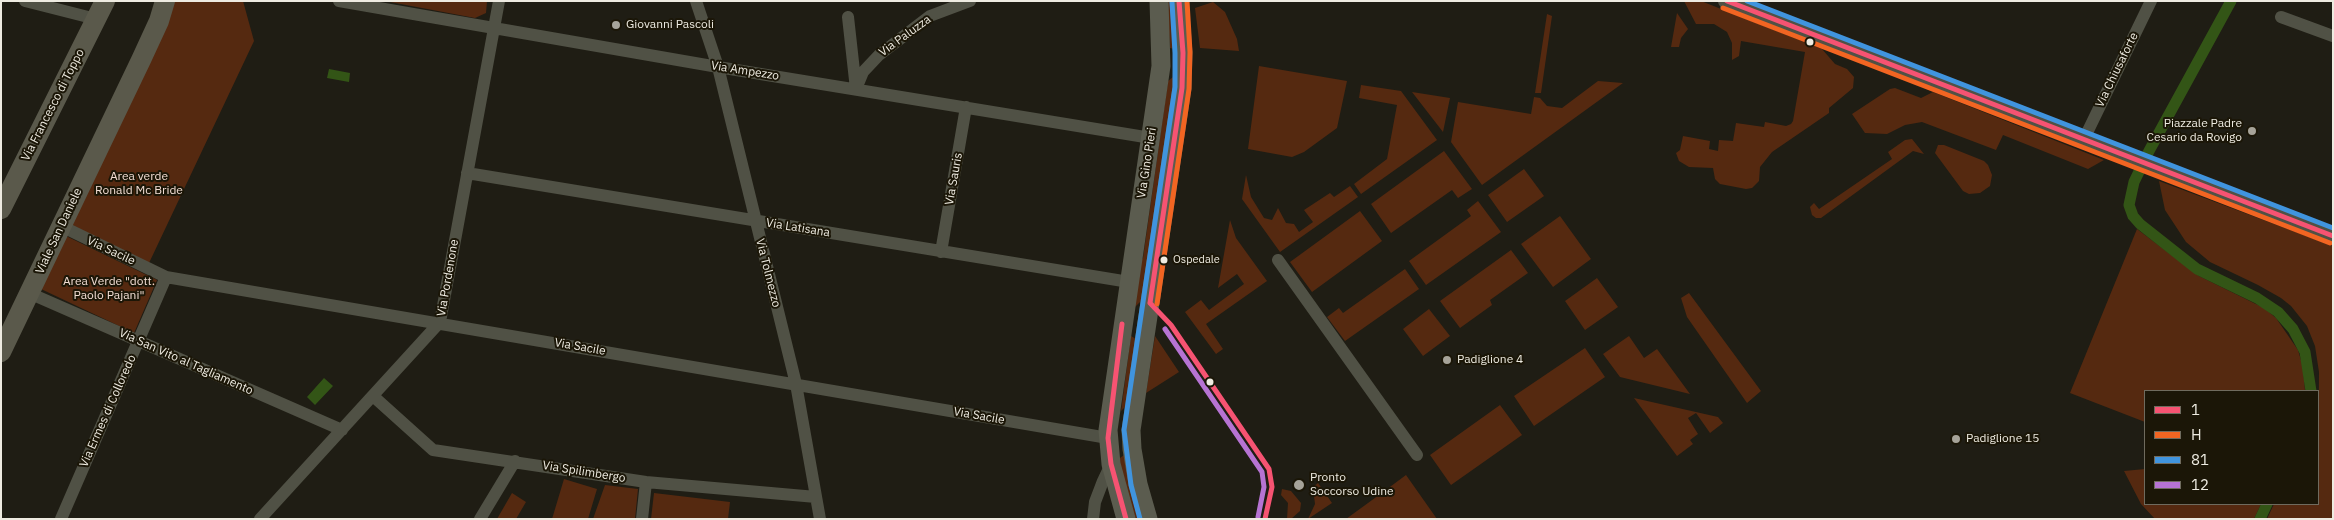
<!DOCTYPE html>
<html>
<head>
<meta charset="utf-8">
<style>
  body { margin:0 }
  #map { position:relative; width:2334px; height:520px; overflow:hidden; background:#1f1d14; font-family:"IBM Plex Sans",sans-serif }
  canvas { display:block }
  .frame { position:absolute; inset:0; border:2px solid #eeebe1; pointer-events:none }
  .legend { position:absolute; left:2144px; top:390px; width:175px; height:115px; box-sizing:border-box; background:#1b1607; border:1px solid #6f6b5e; margin:0; padding:6px 9px; list-style:none; font-size:15px; color:#eeebe1 }
  .legend li { display:flex; align-items:center; gap:10px; height:25px }
  .legend b { width:25px; border:1px solid #6f6b5e }
</style>
</head>
<body>
<div id="map">
<canvas width="2334" height="520"></canvas>
<div class="frame"></div>
<ul class="legend">
<li><b style="height:6px;background:#f65372"></b>1</li>
<li><b style="height:6px;background:#f26522"></b>H</li>
<li><b style="height:6px;background:#4094de"></b>81</li>
<li><b style="height:6px;background:#b673d3"></b>12</li>
</ul>
</div>
<script>
const ctx = document.querySelector('canvas').getContext('2d');
ctx.lineJoin = 'round';
function paint(path, color) { ctx.fillStyle = color; ctx.fill(path, 'evenodd'); }
const shape = rows => new Path2D(rows.map(r => 'M' + r).join(''));
function strokePath(path, color, width, dash) { ctx.strokeStyle = color; ctx.lineWidth = width; ctx.lineCap = dash ? 'butt' : 'round'; ctx.setLineDash(dash || []); ctx.stroke(path); }
function write(font, color, halo, rows, align = 'center') {
  ctx.font = font + ' "IBM Plex Sans",sans-serif'; ctx.lineWidth = 4; ctx.setLineDash([]); ctx.textBaseline = 'middle'; ctx.strokeStyle = halo; ctx.fillStyle = color; for (const [text, x, y, turn = 0] of rows) {
    ctx.save(); ctx.translate(x, y); ctx.rotate((+turn || 0) * Math.PI / 180); ctx.textAlign = isNaN(turn) ? turn : align; if (halo) ctx.strokeText(text, 0, 0); ctx.fillText(text, 0, 0); ctx.restore();
  }
}
const green = shape([
  [174,1,243,1,254,41,149,263,71,227],
  [385,1,487,1,486,13,475,18],
  [1167,1,1174,1,1174,49,1170,48],
  [1684,1,1701,1,1822,49,1835,64,1847,69,1854,77,1853,88,1829,108,1829,113,1772,152,1760,167,1759,181,1752,188,1746,189,1720,184,1715,179,1713,168,1689,167,1679,161,1676,153,1680,150,1683,136,1710,141,1709,149,1718,151,1719,140,1733,141,1736,123,1764,127,1765,122,1786,126,1791,124,1793,121,1805,52,1741,41,1739,56,1732,60,1732,43,1727,32,1714,24,1696,24],
  [1213,2,1225,12,1237,39,1239,51,1200,48,1195,8],
  [1677,13,1688,29,1681,38,1679,47,1671,47],
  [1547,14,1552,16,1541,93,1535,93],
  [1259,66,1347,81,1337,128,1304,152,1292,157,1248,149],
  [1173,77,1176,83,1146,296,1129,313,1137,265,1143,258,1168,81],
  [1598,81,1623,83,1482,185,1451,142,1458,102,1531,114,1534,97,1540,98,1547,106,1562,108],
  [1361,85,1401,91,1437,140,1361,194,1354,184,1387,159,1397,105,1359,98],
  [1895,88,1921,98,1933,92,2104,160,2088,169,2003,135,1996,150,1922,122,1905,125,1887,134,1865,133,1852,114,1890,89],
  [1412,92,1450,98,1443,132],
  [1912,139,1924,154,1913,151,1821,218,1816,218,1812,215,1810,207,1814,203,1819,209,1892,159,1888,152,1905,140],
  [1938,145,1944,145,1984,161,1988,165,1992,175,1990,186,1980,193,1969,194,1963,191,1935,153],
  [1444,151,1472,189,1458,198,1452,190,1391,233,1371,204],
  [1524,169,1544,196,1507,222,1488,195],
  [1246,175,1251,197,1264,218,1272,220,1278,208,1286,223,1294,224,1299,232,1313,222,1304,210,1330,193,1334,197,1350,186,1358,197,1280,252,1242,199],
  [2159,181,2333,246,2333,519,2267,519,2274,504,2318,504,2319,372,2315,346,2307,326,2291,306,2281,298,2258,285,2210,262,2186,242,2165,210],
  [1478,201,1501,232,1426,285,1409,261,1471,216,1467,210],
  [1360,211,1382,241,1312,292,1290,262],
  [1560,216,1591,259,1553,287,1521,244],
  [1230,220,1236,238,1267,281,1206,324,1223,349,1216,354,1185,312,1201,300,1209,310,1244,284,1237,274,1218,288],
  [2137,229,2199,276,2264,308,2276,318,2298,350,2303,367,2305,391,2145,391,2145,422,2070,393],
  [66,236,157,280,134,333,41,289],
  [1511,250,1528,273,1490,300,1492,305,1460,328,1440,301],
  [1405,269,1419,289,1345,341,1327,317,1339,308,1343,313],
  [1597,278,1618,307,1585,330,1565,301],
  [1689,293,1761,391,1747,403,1687,317,1681,298],
  [1429,309,1450,336,1423,356,1403,329],
  [1131,336,1136,339,1125,407,1121,411],
  [1155,336,1179,372,1146,393],
  [1629,336,1644,358,1657,349,1690,394,1620,377,1603,354],
  [1585,348,1605,377,1534,426,1514,396],
  [1634,398,1718,417,1723,423,1710,433,1696,413,1688,418,1698,434,1690,440,1693,444,1677,456],
  [1500,405,1522,435,1451,485,1430,455],
  [1124,455,1139,519,1132,519,1119,469,1120,458],
  [2145,469,2145,504,2261,504,2254,519,2155,519,2141,504,2124,471],
  [1406,475,1437,519,1346,519,1379,495],
  [564,479,597,489,588,519,552,519],
  [1318,483,1332,503,1308,519,1315,504,1313,487],
  [605,485,638,489,635,519,593,519],
  [1282,489,1291,491,1301,503,1300,511,1291,519,1287,519,1288,503,1281,495],
  [512,493,526,502,516,519,497,519],
  [654,493,730,502,728,519,651,519]
]);
const water = shape([
  [329,69,350,73,349,82,327,78],
  [324,378,333,386,315,405,307,397]
]);
const canal = shape([
  [2231,1,2149,151,2134,182,2129,205,2133,216,2140,224,2197,269,2257,298,2278,312,2293,329,2305,352,2311,391],
  [2260,519,2267,504]
]);
const minor = shape([
  [25,1,96,19],
  [339,1,718,67,1151,138],
  [696,1,718,67,796,384,820,519],
  [848,17,856,89],
  [2281,17,2333,36],
  [856,89,863,72,879,55,930,16,970,1],
  [2084,139,2151,1],
  [467,173,1129,282],
  [61,226,166,277,1108,438],
  [941,252,966,107],
  [1278,260,1417,455],
  [29,293,342,430],
  [373,396,433,450,646,482,816,497],
  [61,519,166,277],
  [260,519,440,322,499,1],
  [480,519,515,461],
  [642,519,646,482],
  [1093,519,1095,502,1103,481,1111,464]
]);
const tertiary = shape([
  [1726,1,2333,236]
]);
const secondary = shape([
  [1126,519,1111,464,1108,430,1161,66,1159,1],
  [1148,519,1138,484,1132,449,1131,430,1182,88,1183,53,1179,1]
]);
const primary = shape([
  [1,209,105,1],
  [1,352,141,60,159,21,165,1]
]);
const bus1 = shape([
  [1727,1,2333,236],
  [1150,303,1182,88,1183,53,1179,1],
  [1150,303,1171,325,1269,469,1272,487,1265,519],
  [1122,324,1108,438,1111,464,1126,519]
]);
const bus2 = shape([
  [1723,8,2330,243],
  [1157,304,1189,89,1190,52,1187,1]
]);
const bus3 = shape([
  [1747,1,2333,228],
  [1140,519,1131,485,1124,430,1175,87,1175,53,1172,2]
]);
const bus4 = shape([
  [1165,329,1262,472,1264,487,1258,517]
]);
const markers = [
  [616,25,5,"#a6a399"],
  [1810,42,4.5,"#eeebe1"],
  [2252,131,5,"#a6a399"],
  [1164,260,4.5,"#eeebe1"],
  [1447,360,5,"#a6a399"],
  [1210,382,4.5,"#eeebe1"],
  [1956,439,5,"#a6a399"],
  [1299,485,6,"#a6a399"]
];
const busNames = [
  ["Ospedale",1173,260]
];
const poiNames = [
  ["Giovanni Pascoli",626,25],
  ["Piazzale Padre",2242,124,"right"],
  ["Cesario da Rovigo",2242,138,"right"],
  ["Padiglione 4",1457,360],
  ["Padiglione 15",1966,439],
  ["Pronto",1310,478],
  ["Soccorso Udine",1310,492]
];
const streetNames = [
  ["Via Paluzza",905,36,-36],
  ["Via Chiusaforte",2117,70,-64],
  ["Via Ampezzo",745,71,9],
  ["Via Francesco di Toppo",53,105,-63],
  ["Via Gino Pieri",1147,163,-81],
  ["Via Sauris",954,179,-80],
  ["Via Latisana",798,228,9],
  ["Viale San Daniele",59,231,-65],
  ["Via Sacile",111,251,25],
  ["Via Tolmezzo",768,273,76],
  ["Via Pordenone",448,278,-80],
  ["Via Sacile",580,347,10],
  ["Via San Vito al Tagliamento",186,362,24],
  ["Via Ermes di Colloredo",108,411,-66],
  ["Via Sacile",979,416,10],
  ["Via Spilimbergo",584,472,9]
];
const parkNames = [
  ["Area verde",139,177],
  ["Ronald Mc Bride",139,191],
  ["Area Verde \"dott.",109,282],
  ["Paolo Pajani\"",109,296]
];
paint(green, '#552910');
paint(water, '#335516');
strokePath(canal, '#335516', 11);
strokePath(minor, '#505145', 12);
strokePath(tertiary, '#505145', 16);
strokePath(secondary, '#5b5c4f', 19);
strokePath(primary, '#5a594b', 20);
strokePath(bus1, '#f65372', 5);
strokePath(bus2, '#f26522', 5);
strokePath(bus3, '#4094de', 5);
strokePath(bus4, '#b673d3', 5);
for (const [x, y, r, color] of markers) { const dot = new Path2D(); dot.arc(x, y, r, 0, 2 * Math.PI); ctx.fillStyle = color; ctx.fill(dot); strokePath(dot, '#1b1607', 2); }
write('11px', '#eeebe1', '#1b1607', busNames, 'left');
write('12px', '#eeebe1', '#1b1607', poiNames, 'left');
write('12px', '#eeebe1', '#1b1607', streetNames);
write('12px', '#f2ddd3', '#1b1607', parkNames);
</script>
</body>
</html>
